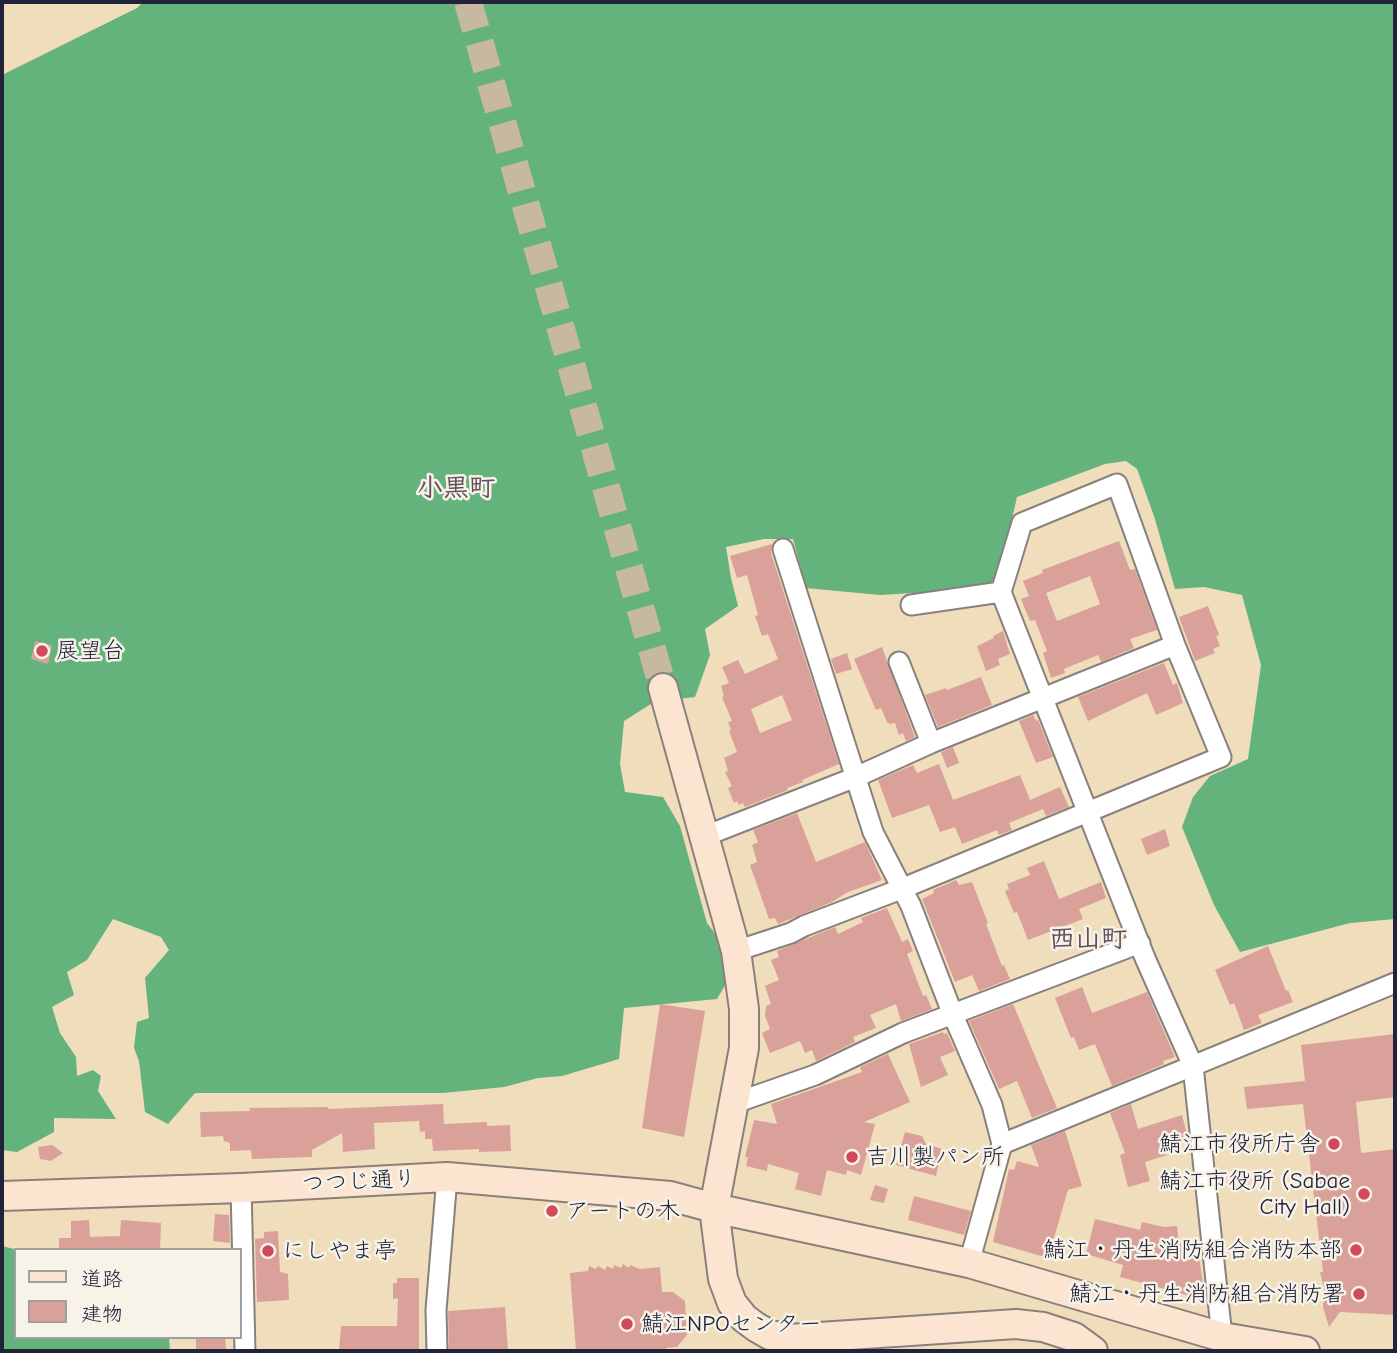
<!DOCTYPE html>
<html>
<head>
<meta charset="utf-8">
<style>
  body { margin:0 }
  #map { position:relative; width:1397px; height:1353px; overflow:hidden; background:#f0ddbc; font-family:"Comic Neue","Klee One",sans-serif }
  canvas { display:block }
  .frame { position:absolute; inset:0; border:4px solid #22223b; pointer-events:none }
  .legend { position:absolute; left:14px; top:1248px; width:228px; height:91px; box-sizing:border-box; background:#f7f3e8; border:2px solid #a29fa3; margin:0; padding:9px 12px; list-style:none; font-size:21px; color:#22223b }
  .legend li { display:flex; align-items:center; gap:14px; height:35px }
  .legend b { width:35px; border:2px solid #a29fa3 }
</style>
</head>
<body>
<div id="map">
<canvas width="1397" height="1353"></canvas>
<div class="frame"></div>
<ul class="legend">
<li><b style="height:9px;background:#fce5d0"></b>道路</li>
<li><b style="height:19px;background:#d9a19a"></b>建物</li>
</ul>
</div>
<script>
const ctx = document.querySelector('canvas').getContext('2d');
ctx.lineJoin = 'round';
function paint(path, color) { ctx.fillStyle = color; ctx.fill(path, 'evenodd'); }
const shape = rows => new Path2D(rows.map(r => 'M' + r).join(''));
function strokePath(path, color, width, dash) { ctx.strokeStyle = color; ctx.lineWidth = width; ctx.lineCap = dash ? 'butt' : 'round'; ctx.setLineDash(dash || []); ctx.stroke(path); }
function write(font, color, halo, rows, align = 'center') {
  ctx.font = font + ' "Comic Neue","Klee One",sans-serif'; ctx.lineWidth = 5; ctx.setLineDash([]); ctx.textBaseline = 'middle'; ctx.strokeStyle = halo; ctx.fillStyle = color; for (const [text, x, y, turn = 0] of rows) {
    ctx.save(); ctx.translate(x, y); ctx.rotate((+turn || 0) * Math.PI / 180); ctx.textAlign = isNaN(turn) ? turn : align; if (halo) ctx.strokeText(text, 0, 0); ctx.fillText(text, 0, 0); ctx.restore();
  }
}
const forest = shape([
  [143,2,1395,2,1395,919,1350,923,1240,952,1214,905,1182,827,1193,797,1210,776,1248,759,1261,665,1242,595,1204,587,1175,589,1154,516,1137,469,1126,461,1105,464,1017,497,996,588,880,595,806,588,793,539,764,539,726,547,731,578,738,606,705,629,710,655,695,697,654,702,624,721,620,764,625,792,663,797,680,826,707,923,723,944,727,982,717,999,624,1008,619,1059,562,1076,538,1078,504,1087,443,1093,195,1093,168,1124,145,1112,139,1061,134,1048,137,1022,149,1018,145,978,169,950,161,937,113,919,87,960,67,972,74,995,52,1007,60,1033,76,1057,77,1076,93,1070,101,1076,98,1091,116,1119,54,1118,54,1132,17,1152,2,1150,2,75,137,8],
  [2,1246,18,1250,16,1250,16,1337,169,1337,170,1351,2,1351]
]);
const building = shape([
  [1119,541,1130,570,1135,569,1157,630,1130,639,1134,648,1101,662,1098,655,1064,669,1065,673,1051,678,1043,653,1047,651,1035,620,1030,621,1021,599,1029,596,1023,581,1043,573,1042,570],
  [1090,576,1100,604,1057,621,1046,593],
  [772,544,771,553,839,764,802,780,803,782,787,788,788,790,745,807,743,803,739,805,737,801,734,803,728,788,732,786,725,772,728,771,724,758,737,752,729,731,731,730,728,722,732,721,722,697,724,696,721,686,729,683,722,667,738,660,745,674,778,659,768,634,762,636,755,616,758,615,747,575,737,578,730,556],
  [782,695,792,720,760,733,751,709],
  [1208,606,1219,635,1216,636,1220,646,1213,649,1215,653,1195,661,1179,617],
  [1003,631,1010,654,998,659,1000,665,986,671,977,646,994,638,993,636],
  [35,641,52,645,48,664,31,659],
  [882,647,915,737,906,741,903,733,899,735,895,723,890,724,887,722,881,708,876,710,854,659],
  [847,653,852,669,836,674,831,659],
  [1164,663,1173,685,1177,683,1183,703,1156,715,1147,693,1088,721,1078,697],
  [981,677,992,705,938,727,925,695,946,688,947,690],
  [1033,715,1036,721,1038,720,1053,757,1036,763,1019,721],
  [953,747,959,763,947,768,941,752],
  [939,764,953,800,1020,775,1030,800,1060,787,1069,807,1046,816,1043,809,1009,823,1012,830,999,835,997,830,962,844,955,827,940,832,929,805,892,818,878,780,913,765,917,773],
  [797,813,816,862,865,842,882,880,848,892,832,902,778,924,775,918,769,919,750,865,757,862,752,845,758,842,753,830],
  [1165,829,1170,846,1147,855,1141,839],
  [1044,861,1059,899,1101,882,1106,898,1079,909,1083,919,1028,940,1017,912,1014,913,1005,891,1009,889,1007,884,1030,875,1027,868],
  [956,880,959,885,972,882,988,923,986,924,1002,966,1004,965,1010,979,979,991,972,975,955,982,922,899,934,893,933,890],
  [887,908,902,942,908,939,913,951,907,954,923,996,926,995,932,1009,901,1021,896,1004,870,1015,876,1028,853,1037,855,1042,816,1061,812,1050,805,1053,800,1041,770,1053,762,1033,770,1029,765,1016,766,1006,771,1004,765,986,779,980,771,960,779,957,777,951,835,927,838,934,863,922,861,918],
  [1268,946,1286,991,1288,990,1293,1002,1258,1015,1262,1023,1244,1030,1234,1003,1230,1005,1215,970],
  [1082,987,1092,1013,1147,992,1175,1057,1163,1061,1164,1064,1112,1086,1095,1044,1079,1050,1074,1037,1071,1038,1055,998],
  [660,1004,705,1011,684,1137,642,1128],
  [1013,1004,1057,1108,1032,1118,1017,1081,999,1089,969,1021],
  [943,1032,944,1034,947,1033,955,1051,940,1057,948,1075,921,1087,909,1044],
  [1395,1034,1395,1097,1356,1102,1361,1153,1395,1149,1395,1315,1340,1312,1329,1327,1323,1307,1324,1288,1320,1272,1323,1272,1303,1104,1247,1109,1244,1087,1305,1081,1301,1045],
  [888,1054,910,1102,864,1122,875,1124,861,1175,847,1170,846,1175,827,1170,821,1196,795,1189,799,1173,768,1164,767,1171,746,1166,748,1157,745,1157,754,1120,777,1124,771,1104,862,1072,860,1067],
  [443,1104,444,1124,487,1122,487,1126,510,1125,511,1151,479,1152,479,1149,433,1151,432,1139,425,1139,425,1131,420,1132,419,1121,374,1123,375,1149,343,1152,342,1133,312,1150,312,1157,252,1159,251,1150,230,1151,230,1143,224,1141,223,1136,201,1137,200,1112,250,1111,249,1108,328,1107,328,1109],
  [1131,1104,1138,1129,1182,1115,1188,1138,1164,1146,1167,1155,1145,1162,1150,1181,1128,1187,1120,1155,1125,1153,1110,1113],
  [1065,1131,1082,1186,1068,1190,1048,1258,993,1242,1009,1169,1014,1170,1017,1161,1039,1167,1031,1145],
  [905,1132,922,1136,926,1144,942,1149,936,1176,896,1165],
  [52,1145,63,1153,51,1161,40,1159,38,1147],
  [875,1185,888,1189,884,1203,870,1200],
  [914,1196,971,1211,964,1235,908,1220],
  [215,1214,229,1215,230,1243,213,1241],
  [1095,1219,1140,1230,1142,1222,1164,1227,1177,1226,1179,1244,1197,1241,1205,1300,1120,1277,1123,1265,1086,1254],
  [89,1220,90,1237,120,1236,121,1220,161,1223,160,1250,59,1250,59,1238,71,1238,71,1221],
  [278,1231,280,1272,288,1274,289,1300,257,1302,255,1239,264,1238,264,1232],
  [623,1264,629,1268,630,1265,640,1269,660,1267,662,1292,673,1292,685,1301,687,1335,677,1347,666,1348,666,1351,576,1351,570,1273,588,1271,589,1266,596,1269,598,1266,605,1270,607,1266,613,1269,614,1265,621,1268],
  [397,1278,419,1278,419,1351,339,1351,341,1326,397,1326,398,1298,393,1299,393,1283,397,1283],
  [505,1307,508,1351,449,1351,448,1311],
  [196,1337,225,1337,226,1351,196,1351]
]);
const secondaryTunnel = shape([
  [468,2,663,688]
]);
const street = shape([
  [783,549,873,832,911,906,953,1015,992,1105,1002,1144,969,1263],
  [1001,592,1145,958,1193,1066,1222,1337],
  [899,662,931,743],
  [705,836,856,777,931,743,1175,645],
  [736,951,791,933,804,926,901,889,1221,757,1175,645,1117,484,1022,523,1001,592,911,605],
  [735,1103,815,1075,903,1033,1140,943],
  [1002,1144,1395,983],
  [241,1188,245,1351],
  [437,1351,436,1310,447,1177]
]);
const secondary = shape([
  [663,688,736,951,744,1009,744,1048,714,1208,723,1279,732,1303,744,1318,756,1327,770,1335,789,1339,1016,1324,1043,1327,1074,1337,1093,1351],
  [2,1196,241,1188,447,1177,670,1196,714,1208,969,1263,1222,1337,1305,1351]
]);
const markers = [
  [42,651,7,"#d1495b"],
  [1334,1144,7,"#d1495b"],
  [852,1157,7,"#d1495b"],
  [1364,1194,7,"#d1495b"],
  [552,1211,7,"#d1495b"],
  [1356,1250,7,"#d1495b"],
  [268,1251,7,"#d1495b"],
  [1359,1294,7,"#d1495b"],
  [627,1324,7,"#d1495b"]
];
const poiNames = [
  ["展望台",56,651],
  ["鯖江市役所庁舎",1320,1144,"right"],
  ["吉川製パン所",866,1157],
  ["鯖江市役所 (Sabae",1350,1181,"right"],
  ["City Hall)",1350,1207,"right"],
  ["アートの木",566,1211],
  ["鯖江・丹生消防組合消防本部",1342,1250,"right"],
  ["にしやま亭",282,1251],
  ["鯖江・丹生消防組合消防署",1345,1294,"right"],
  ["鯖江NPOセンター",641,1324]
];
const streetNames = [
  ["つつじ通り",359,1182,-3]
];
const quarterNames = [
  ["小黒町",456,489],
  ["西山町",1088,940]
];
paint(forest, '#64b27c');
paint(building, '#d9a19a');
strokePath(secondaryTunnel, '#c7b8a2', 28, [28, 14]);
strokePath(street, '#89807c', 23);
strokePath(secondary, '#89807c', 32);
strokePath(street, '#fff', 19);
strokePath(secondary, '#fce5d0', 28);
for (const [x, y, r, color] of markers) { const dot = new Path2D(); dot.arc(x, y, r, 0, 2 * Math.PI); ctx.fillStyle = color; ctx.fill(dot); strokePath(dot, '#f7f3e8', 2.5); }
write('23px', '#22223b', '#f7f3e8', poiNames, 'left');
write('23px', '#22223b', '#f7f3e8', streetNames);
write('bold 26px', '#624e5c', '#f7f3e8', quarterNames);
</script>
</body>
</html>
